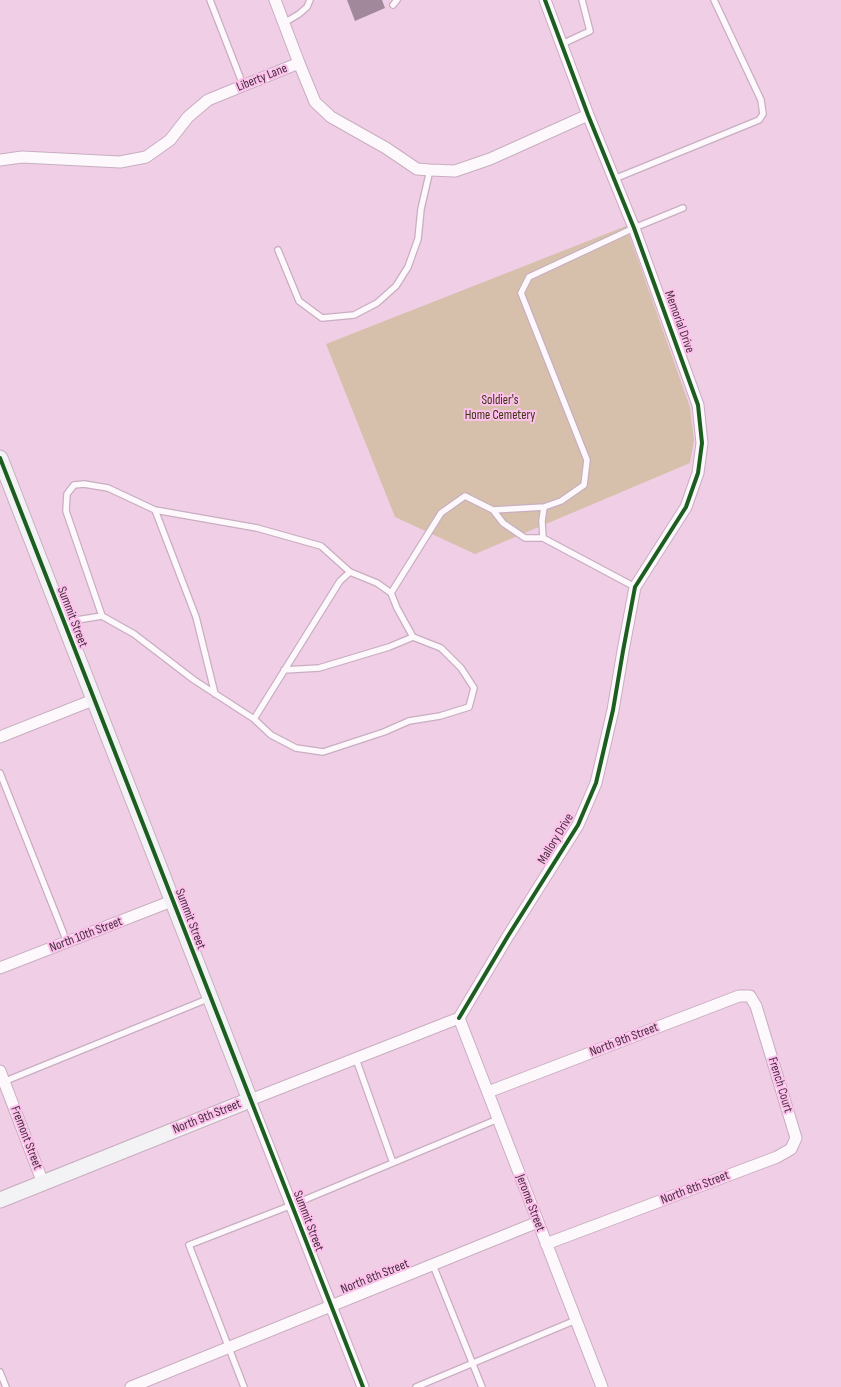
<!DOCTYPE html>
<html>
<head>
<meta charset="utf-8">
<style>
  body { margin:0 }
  canvas { display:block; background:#f0cee6 }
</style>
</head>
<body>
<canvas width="841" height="1387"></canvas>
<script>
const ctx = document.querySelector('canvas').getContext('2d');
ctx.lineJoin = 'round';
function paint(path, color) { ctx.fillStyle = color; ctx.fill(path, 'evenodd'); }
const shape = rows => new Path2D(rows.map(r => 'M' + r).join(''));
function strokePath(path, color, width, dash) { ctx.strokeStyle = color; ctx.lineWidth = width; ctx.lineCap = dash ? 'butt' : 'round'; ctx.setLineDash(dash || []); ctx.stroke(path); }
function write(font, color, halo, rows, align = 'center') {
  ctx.font = font + ' "Sofia Sans Condensed",sans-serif'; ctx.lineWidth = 4; ctx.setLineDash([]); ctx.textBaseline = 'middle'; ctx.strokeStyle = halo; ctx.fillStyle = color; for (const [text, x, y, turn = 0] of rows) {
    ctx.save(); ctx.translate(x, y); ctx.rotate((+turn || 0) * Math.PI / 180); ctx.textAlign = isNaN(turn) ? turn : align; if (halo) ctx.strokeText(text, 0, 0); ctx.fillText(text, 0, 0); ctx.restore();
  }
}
const green = shape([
  [626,226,690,407,694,440,690,463,475,554,395,517,326,344]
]);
const building = shape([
  [347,0,382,0,385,8,355,21]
]);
const lane = shape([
  [210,0,243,85],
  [393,5,397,0],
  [284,23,299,14,307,7,310,0],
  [562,44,590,31,582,0],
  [614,179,759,120,763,114,761,100,714,0],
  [278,250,299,301,322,318,354,315,377,303,396,286,408,267,418,239,421,209,430,170],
  [155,510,196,617,215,694],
  [493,510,503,523,525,538,543,538],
  [635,587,543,538,542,521,544,507,561,501,584,485,587,460,521,293,529,277,634,228,683,208],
  [102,616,134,634,194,680,254,719,340,581,350,572],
  [64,622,102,616,66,511,67,494,74,485,84,484,108,488,155,510,257,528,321,546,350,572,377,583,391,593,441,513,465,496,493,510,544,507],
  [284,670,319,668,389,647,413,637,397,608,391,593],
  [254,719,271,735,296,748,323,752,384,732,409,721,440,716,469,707,474,688,461,668,441,648,413,637],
  [0,773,67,942],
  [356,1059,393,1163],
  [3,1082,210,998],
  [433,1265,482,1387],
  [0,1372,6,1387],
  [244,1387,189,1245,292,1205,498,1119],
  [416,1387,576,1320]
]);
const street = shape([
  [275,0,299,63],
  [0,160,22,157,120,162,146,157,170,140,188,117,208,100,299,63,315,102,331,117,386,148,417,169,430,170,455,171,490,159,588,115],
  [0,737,93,700],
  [0,968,172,901],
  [459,1018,508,936,578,825,596,783,613,710,623,651,635,587,686,507,698,473,702,443,698,405,634,228,588,115,545,0],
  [459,1018,602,1387],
  [0,1071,43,1183],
  [488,1092,739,996,750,996,756,1006,796,1138,791,1149,777,1157,546,1244],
  [131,1387,538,1222],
  [363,1387,250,1100,459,1018]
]);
const secondary = shape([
  [0,458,250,1100,0,1200]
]);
const cycleway = shape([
  [0,458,363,1387],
  [459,1018,508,936,578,825,596,783,613,710,623,651,635,587,686,507,698,473,702,443,698,405,634,228,588,115,545,0]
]);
const streetNames = [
  ["Liberty Lane",262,78,-22],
  ["Memorial Drive",679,322,70],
  ["Summit Street",72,617,69],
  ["Mallory Drive",556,839,-59],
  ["Summit Street",190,919,69],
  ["North 10th Street",86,935,-21],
  ["North 9th Street",624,1040,-21],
  ["French Court",780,1085,73],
  ["North 9th Street",207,1117,-22],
  ["Fremont Street",26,1138,69],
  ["North 8th Street",695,1188,-21],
  ["Jerome Street",530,1203,69],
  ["Summit Street",308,1221,69],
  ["North 8th Street",375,1277,-22]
];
const parkNames = [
  ["Soldier's",500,401],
  ["Home Cemetery",500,416]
];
paint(green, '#d7c0ab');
paint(building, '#a2889b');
strokePath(lane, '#c8aec0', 8);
strokePath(street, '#c8aec0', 13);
strokePath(secondary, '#c8aec0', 17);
strokePath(lane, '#fdf8fb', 5.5);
strokePath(street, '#fdf8fb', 11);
strokePath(secondary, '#f3f2f4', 15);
strokePath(cycleway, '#1b5e20', 4);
write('13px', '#472f40', '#fdc1ec', streetNames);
write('13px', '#3b3410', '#fdc1ec', parkNames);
</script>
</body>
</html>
